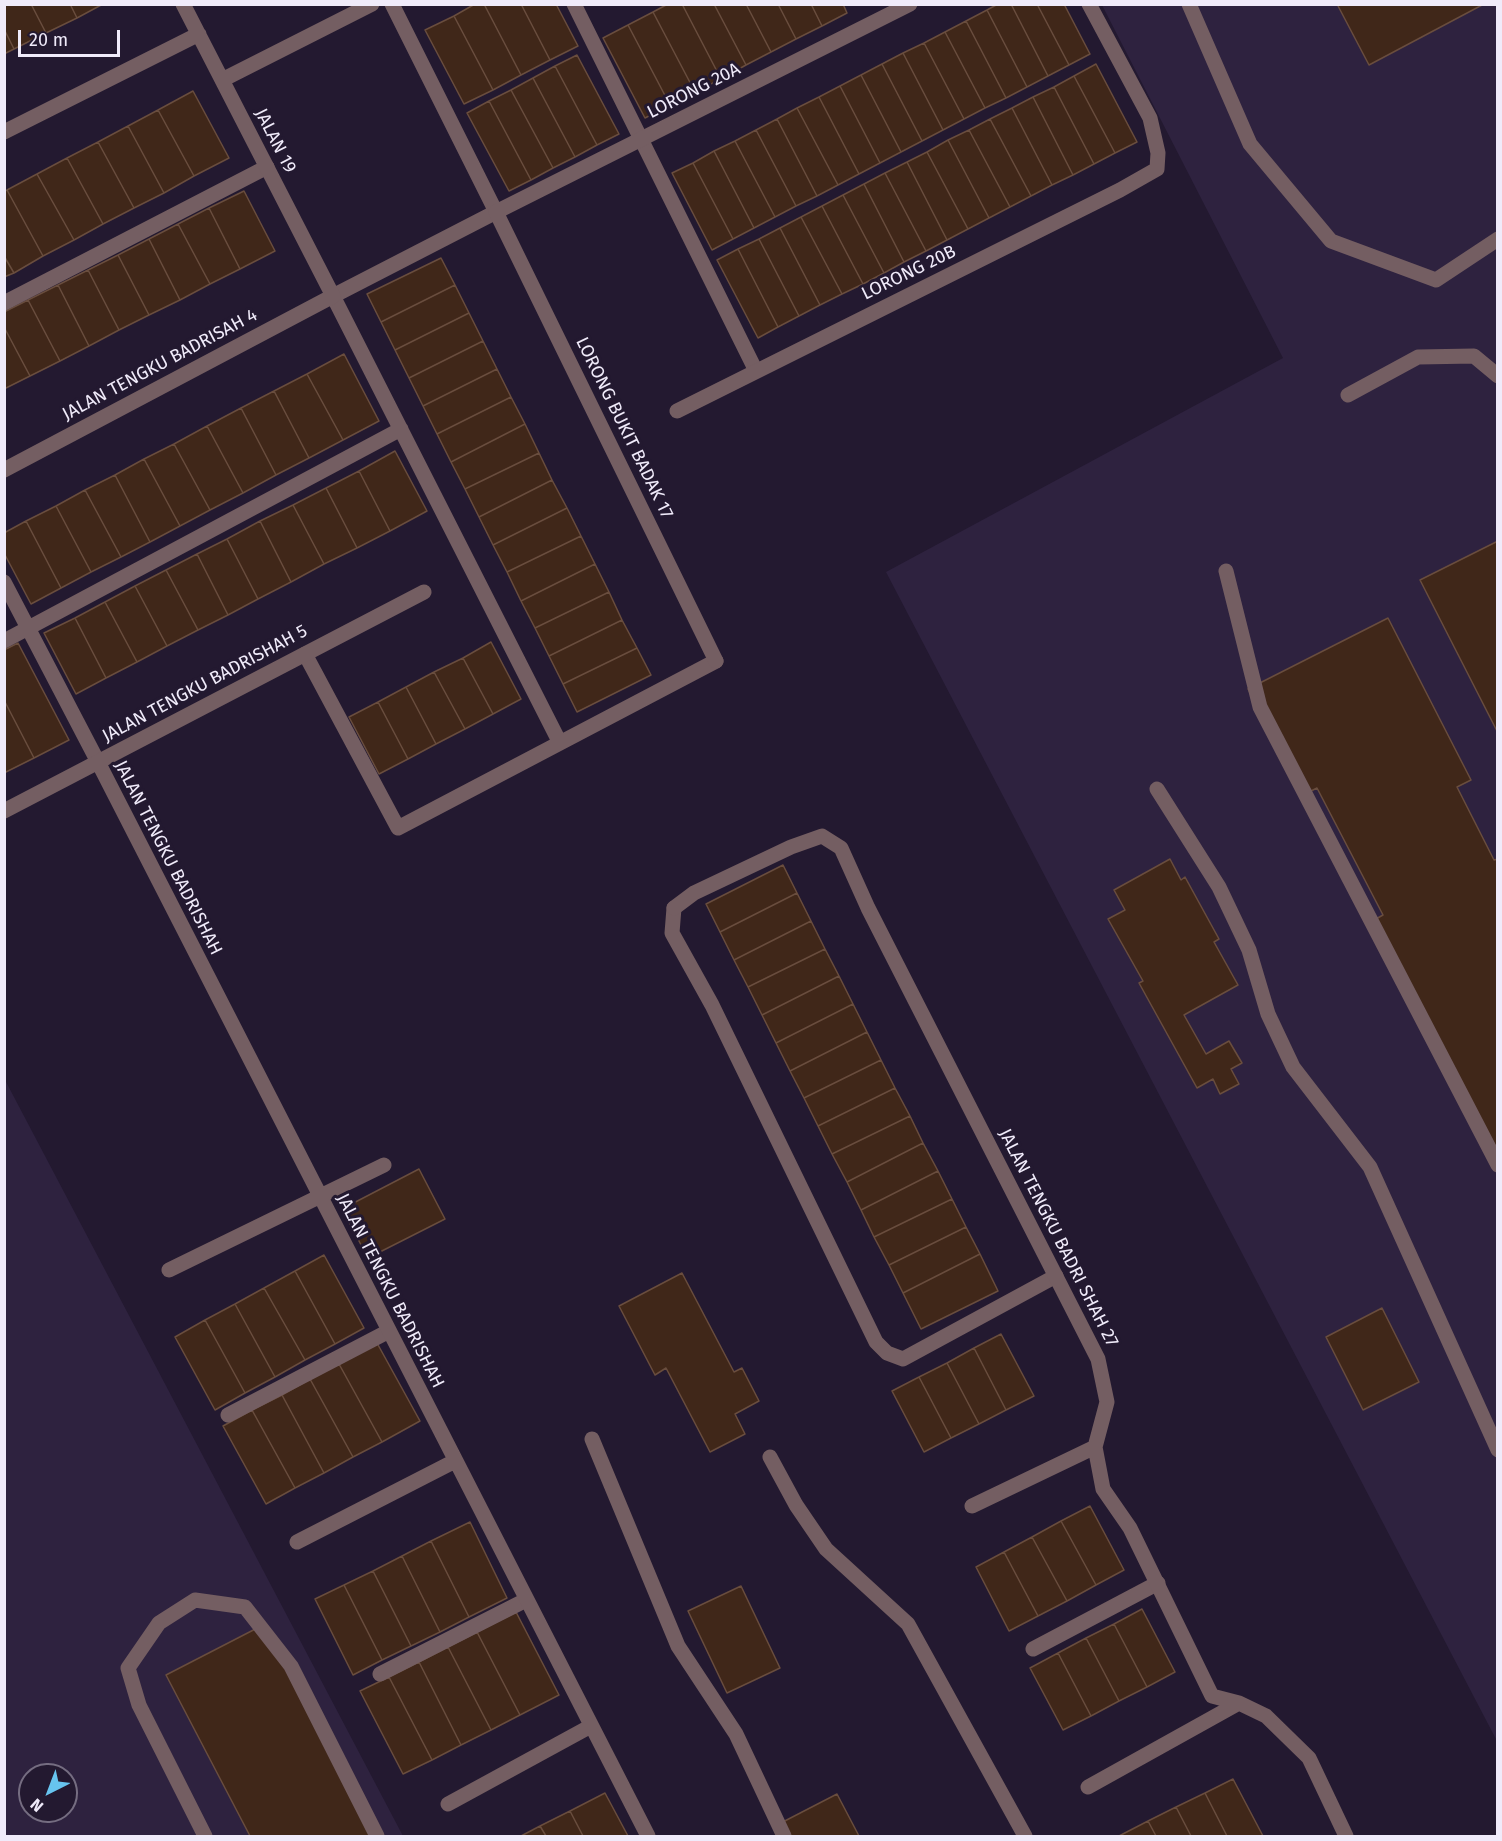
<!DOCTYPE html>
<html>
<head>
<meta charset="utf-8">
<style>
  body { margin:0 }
  #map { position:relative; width:1502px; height:1841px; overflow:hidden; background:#231930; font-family:"Fira Sans",sans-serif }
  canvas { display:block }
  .frame { position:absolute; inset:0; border:6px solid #f0ebfa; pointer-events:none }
  .north { position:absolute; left:18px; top:1763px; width:60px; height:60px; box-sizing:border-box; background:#231930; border:2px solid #756d81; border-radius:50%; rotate:222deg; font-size:16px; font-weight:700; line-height:24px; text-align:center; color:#f0ebfa }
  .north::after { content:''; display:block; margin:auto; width:21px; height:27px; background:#67c4ef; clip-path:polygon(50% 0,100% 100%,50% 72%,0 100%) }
  .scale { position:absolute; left:18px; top:30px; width:102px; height:27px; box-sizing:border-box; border:3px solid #f0ebfa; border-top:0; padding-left:8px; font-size:18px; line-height:21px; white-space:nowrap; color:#f0ebfa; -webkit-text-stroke:4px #231930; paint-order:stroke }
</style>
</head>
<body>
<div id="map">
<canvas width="1502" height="1841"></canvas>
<div class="frame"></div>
<div class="north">N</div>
<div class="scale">20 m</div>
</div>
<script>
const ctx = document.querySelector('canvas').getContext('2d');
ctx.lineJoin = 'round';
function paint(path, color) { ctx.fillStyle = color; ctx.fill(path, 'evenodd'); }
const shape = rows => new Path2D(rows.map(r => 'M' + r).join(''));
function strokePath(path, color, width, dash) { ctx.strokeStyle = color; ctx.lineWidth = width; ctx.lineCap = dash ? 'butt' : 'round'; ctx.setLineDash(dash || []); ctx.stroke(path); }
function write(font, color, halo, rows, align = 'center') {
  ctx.font = font + ' "Fira Sans",sans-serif'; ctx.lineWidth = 6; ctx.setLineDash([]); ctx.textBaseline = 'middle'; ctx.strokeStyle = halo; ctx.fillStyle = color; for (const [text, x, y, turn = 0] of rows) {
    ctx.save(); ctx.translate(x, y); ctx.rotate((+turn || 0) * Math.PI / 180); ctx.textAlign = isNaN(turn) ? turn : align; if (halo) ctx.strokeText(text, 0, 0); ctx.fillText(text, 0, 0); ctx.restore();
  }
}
const built = shape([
  [1102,5,1497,5,1497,1741,886,572,1283,358],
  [5,1080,403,1836,5,1836],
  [30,1775,66,1775,66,1811,30,1811]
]);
const building = shape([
  [4,4,31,4,46,33,14,49,4,29,4,4],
  [31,4,70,4,77,18,46,33,31,4],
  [70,4,103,4,77,18,70,4],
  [475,4,484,4,521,75,493,90,454,16,475,4],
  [484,4,521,4,550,60,521,75,484,4],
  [521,4,556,4,578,46,550,60,521,4],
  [668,4,682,4,721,79,695,92,653,12,668,4],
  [682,4,714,4,746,65,721,79,682,4],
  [714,4,746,4,771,52,746,65,714,4],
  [746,4,778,4,796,39,771,52,746,4],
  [778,4,811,4,822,26,796,39,778,4],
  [811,4,843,4,847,13,822,26,811,4],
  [998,4,1011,4,1048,76,1027,87,987,10,998,4],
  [1011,4,1037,4,1069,65,1048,76,1011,4],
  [1037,4,1064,4,1090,54,1069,65,1037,4],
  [1337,4,1484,4,1369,65,1337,4],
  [987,10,1027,87,1006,98,966,21,987,10],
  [653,12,695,92,670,105,628,25,653,12],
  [454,16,493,90,464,104,425,30,454,16],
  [966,21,1006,98,985,108,945,32,966,21],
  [628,25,670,105,645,118,603,38,628,25],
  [4,29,14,49,4,54,4,29],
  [945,32,985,108,964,119,924,43,945,32],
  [924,43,964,119,943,130,903,53,924,43],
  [903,53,943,130,922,141,882,64,903,53],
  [577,55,619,134,597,145,555,66,577,55],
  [882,64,922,141,901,152,861,75,882,64],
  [1096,64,1137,142,1115,153,1074,76,1096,64],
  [555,66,597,145,575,157,533,78,555,66],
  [861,75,901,152,880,163,840,86,861,75],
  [1074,76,1115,153,1094,164,1054,87,1074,76],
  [533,78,575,157,553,168,511,90,533,78],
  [840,86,880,163,859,174,819,97,840,86],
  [1054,87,1094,164,1073,175,1033,97,1054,87],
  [511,90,553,168,531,180,489,101,511,90],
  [193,91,229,158,194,176,158,110,193,91],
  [819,97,859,174,838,185,797,108,819,97],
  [1033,97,1073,175,1052,185,1012,108,1033,97],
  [489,101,531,180,509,191,467,113,489,101],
  [797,108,838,185,817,196,777,119,797,108],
  [1012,108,1052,185,1031,196,990,119,1012,108],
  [158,110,194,176,164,193,128,126,158,110],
  [777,119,817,196,796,206,756,130,777,119],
  [990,119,1031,196,1010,207,969,130,990,119],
  [128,126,164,193,134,208,98,142,128,126],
  [756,130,796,206,775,217,735,141,756,130],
  [969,130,1010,207,989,218,948,140,969,130],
  [948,140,989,218,968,229,927,152,948,140],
  [735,141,775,217,754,228,714,151,735,141],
  [98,142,134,208,103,224,67,158,98,142],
  [714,151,754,228,733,239,693,163,714,151],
  [927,152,968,229,947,240,907,162,927,152],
  [67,158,103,224,74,240,37,174,67,158],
  [907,162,947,240,926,251,885,173,907,162],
  [693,163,733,239,712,250,672,173,693,163],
  [885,173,926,251,904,262,864,184,885,173],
  [37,174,74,240,43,256,7,190,37,174],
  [864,184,904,262,884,273,843,195,864,184],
  [7,190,43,256,14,273,4,256,4,192,7,190],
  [244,191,275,251,240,269,209,208,244,191],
  [843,195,884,273,863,284,822,206,843,195],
  [822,206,863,284,842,294,801,217,822,206],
  [209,208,240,269,210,284,178,224,209,208],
  [801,217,842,294,820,305,780,228,801,217],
  [178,224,210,284,180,300,149,239,178,224],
  [780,228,820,305,799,316,759,239,780,228],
  [149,239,180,300,149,315,118,255,149,239],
  [759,239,799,316,778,327,738,249,759,239],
  [738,249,778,327,758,338,717,260,738,249],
  [118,255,149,315,119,330,88,270,118,255],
  [4,256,14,273,4,277,4,256],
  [441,258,455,285,381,322,367,294,441,258],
  [88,270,119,330,89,346,58,285,88,270],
  [58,285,89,346,60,361,28,300,58,285],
  [455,285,469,313,395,350,381,322,455,285],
  [28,300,60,361,30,376,4,327,4,312,28,300],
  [469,313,483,341,409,378,395,350,469,313],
  [4,327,30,376,4,389,4,327],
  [483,341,497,369,423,406,409,378,483,341],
  [344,354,379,421,343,440,307,374,344,354],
  [497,369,511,397,437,434,423,406,497,369],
  [307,374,343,440,309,458,274,391,307,374],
  [274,391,309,458,276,475,241,408,274,391],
  [511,397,525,424,451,462,437,434,511,397],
  [241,408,276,475,243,493,207,426,241,408],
  [525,424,539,453,465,489,451,462,525,424],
  [207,426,243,493,210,510,174,444,207,426],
  [174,444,210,510,180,526,144,459,174,444],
  [395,451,427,511,390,531,359,471,395,451],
  [539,453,552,480,479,517,465,489,539,453],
  [144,459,180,526,150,542,115,475,144,459],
  [359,471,390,531,357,548,326,488,359,471],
  [115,475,150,542,121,557,85,490,115,475],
  [552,480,567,508,493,545,479,517,552,480],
  [326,488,357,548,324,564,293,505,326,488],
  [85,490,121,557,91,572,56,506,85,490],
  [293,505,324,564,291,582,260,521,293,505],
  [56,506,91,572,61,588,26,521,56,506],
  [567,508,581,536,507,572,493,545,567,508],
  [26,521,61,588,31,604,4,553,4,533,26,521],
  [260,521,291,582,258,599,227,539,260,521],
  [581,536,595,564,521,601,507,572,581,536],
  [227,539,258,599,228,615,197,554,227,539],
  [1498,541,1498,733,1420,580,1498,541],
  [197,554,228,615,198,630,166,570,197,554],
  [595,564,609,592,535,628,521,601,595,564],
  [166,570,198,630,167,646,135,586,166,570],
  [135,586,167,646,137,662,105,602,135,586],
  [609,592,622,620,549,656,535,628,609,592],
  [105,602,137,662,106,678,75,618,105,602],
  [75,618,106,678,76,694,44,633,75,618],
  [1388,618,1471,780,1457,787,1494,860,1498,859,1498,1163,1367,924,1383,915,1317,788,1303,795,1248,689,1388,618],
  [622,620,637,648,563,684,549,656,622,620],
  [491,642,521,699,493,714,463,658,491,642],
  [18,643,69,740,34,758,4,700,4,650,18,643],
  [637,648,651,675,577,712,563,684,637,648],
  [463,658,493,714,465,729,434,672,463,658],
  [434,672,465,729,436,744,406,687,434,672],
  [406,687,436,744,408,759,378,702,406,687],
  [4,700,34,758,4,773,4,700],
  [378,702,408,759,379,774,349,717,378,702],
  [1170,859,1181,880,1185,877,1219,939,1214,942,1238,985,1184,1015,1206,1054,1229,1041,1242,1063,1231,1069,1239,1084,1220,1094,1213,1079,1197,1088,1139,983,1143,981,1108,919,1125,910,1114,890,1170,859],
  [783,865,797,893,720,932,706,904,783,865],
  [797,893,811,921,734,960,720,932,797,893],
  [811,921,825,949,748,987,734,960,811,921],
  [825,949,839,976,762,1015,748,987,825,949],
  [839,976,853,1004,776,1043,762,1015,839,976],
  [853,1004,867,1032,790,1071,776,1043,853,1004],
  [867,1032,881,1060,804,1098,790,1071,867,1032],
  [881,1060,895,1088,818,1126,804,1098,881,1060],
  [895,1088,910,1116,832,1154,818,1126,895,1088],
  [910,1116,923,1143,847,1182,832,1154,910,1116],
  [923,1143,938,1171,861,1210,847,1182,923,1143],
  [419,1169,445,1219,368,1258,342,1209,419,1169],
  [938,1171,952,1199,874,1237,861,1210,938,1171],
  [952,1199,966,1227,889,1265,874,1237,952,1199],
  [966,1227,980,1254,903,1293,889,1265,966,1227],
  [980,1254,998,1291,921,1329,903,1293,980,1254],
  [324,1255,364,1328,335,1344,295,1271,324,1255],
  [295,1271,335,1344,305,1360,264,1288,295,1271],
  [682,1273,734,1372,742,1368,759,1401,735,1414,745,1434,710,1452,666,1368,655,1375,619,1306,682,1273],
  [264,1288,305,1360,275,1377,235,1304,264,1288],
  [235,1304,275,1377,245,1393,205,1320,235,1304],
  [1382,1308,1419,1382,1363,1410,1326,1337,1382,1308],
  [205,1320,245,1393,215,1410,175,1337,205,1320],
  [1001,1334,1034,1396,1006,1410,974,1348,1001,1334],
  [377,1343,420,1421,382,1442,339,1364,377,1343],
  [974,1348,1006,1410,979,1424,947,1363,974,1348],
  [947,1363,979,1424,951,1438,919,1377,947,1363],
  [339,1364,382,1442,353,1457,310,1379,339,1364],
  [919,1377,951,1438,924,1452,892,1391,919,1377],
  [310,1379,353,1457,324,1473,282,1395,310,1379],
  [282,1395,324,1473,295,1488,252,1410,282,1395],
  [252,1410,295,1488,266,1504,223,1426,252,1410],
  [1090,1506,1124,1570,1096,1585,1061,1521,1090,1506],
  [1061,1521,1096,1585,1067,1601,1032,1537,1061,1521],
  [470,1522,507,1598,469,1617,431,1541,470,1522],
  [1032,1537,1067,1601,1038,1616,1004,1552,1032,1537],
  [431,1541,469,1617,440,1632,402,1556,431,1541],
  [1004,1552,1038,1616,1009,1631,976,1567,1004,1552],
  [402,1556,440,1632,411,1646,373,1571,402,1556],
  [373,1571,411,1646,382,1660,344,1585,373,1571],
  [344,1585,382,1660,353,1675,315,1599,344,1585],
  [741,1586,780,1668,727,1693,688,1611,741,1586],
  [1142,1609,1175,1672,1147,1687,1114,1624,1142,1609],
  [516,1612,559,1695,520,1715,477,1632,516,1612],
  [265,1624,374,1836,250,1836,166,1675,265,1624],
  [1114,1624,1147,1687,1119,1701,1086,1638,1114,1624],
  [477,1632,520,1715,491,1730,448,1647,477,1632],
  [1086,1638,1119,1701,1091,1716,1058,1653,1086,1638],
  [448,1647,491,1730,461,1745,419,1662,448,1647],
  [1058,1653,1091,1716,1063,1730,1030,1668,1058,1653],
  [419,1662,461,1745,432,1760,389,1677,419,1662],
  [389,1677,432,1760,403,1774,360,1691,389,1677],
  [1233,1779,1263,1836,1227,1836,1205,1793,1233,1779],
  [605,1793,628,1836,583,1836,570,1811,605,1793],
  [1205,1793,1227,1836,1191,1836,1176,1807,1205,1793],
  [837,1794,859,1836,781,1836,775,1826,837,1794],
  [1176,1807,1191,1836,1156,1836,1148,1821,1176,1807],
  [570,1811,583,1836,546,1836,540,1826,570,1811],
  [1148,1821,1156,1836,1119,1836,1148,1821],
  [540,1826,546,1836,521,1836,540,1826]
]);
const service = shape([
  [392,4,496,212,333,296,560,743],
  [574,4,756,371],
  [1189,4,1250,144,1331,241,1436,280,1498,239],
  [4,303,267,167],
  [1348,395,1418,357,1474,356,1498,376],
  [1226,571,1260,707,1498,1165],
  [4,582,98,762],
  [4,641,401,429],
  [305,654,398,828,716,661],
  [1157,789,1219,887,1249,950,1268,1014,1293,1067,1370,1167,1498,1450],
  [674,908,672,933,712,1005,876,1342,887,1353,903,1359,1056,1276],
  [228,1415,389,1331],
  [1033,1649,1158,1583],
  [380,1674,526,1600],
  [205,1836,139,1705,128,1668,159,1623,195,1600,245,1607,291,1666,377,1836]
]);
const minor = shape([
  [222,80,372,4],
  [4,132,199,34],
  [677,411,1120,190,1157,169,1158,153,1150,118,1089,4],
  [4,470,333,296,183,4],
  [716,661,496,212,910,4],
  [98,762,648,1836],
  [4,811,424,592],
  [674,908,694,893,791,847,822,836,841,848,868,908,1098,1359,1107,1402,1095,1447,1103,1489,1130,1528,1212,1696,1239,1703,1266,1716,1309,1758,1346,1836],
  [169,1270,384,1165],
  [592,1439,678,1646,736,1734,784,1836],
  [770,1457,796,1505,826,1549,908,1624,1025,1836],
  [972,1506,1095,1447],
  [297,1542,455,1461],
  [1088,1787,1239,1703],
  [448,1804,591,1726]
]);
const streetNames = [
  ["LORONG 20A",694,91,-27],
  ["JALAN 19",275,141,63],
  ["LORONG 20B",909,273,-26],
  ["JALAN TENGKU BADRISAH 4",160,365,-28],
  ["LORONG BUKIT BADAK 17",624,428,64],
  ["JALAN TENGKU BADRISHAH 5",205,684,-28],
  ["JALAN TENGKU BADRISHAH",168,858,63],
  ["JALAN TENGKU BADRI SHAH 27",1058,1238,63],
  ["JALAN TENGKU BADRISHAH",390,1291,63]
];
paint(built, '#2e223f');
paint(building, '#402719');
strokePath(building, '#694d3e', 1.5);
strokePath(service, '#745e62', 15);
strokePath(minor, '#745e62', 15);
write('18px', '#f0ebfa', '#231930', streetNames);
</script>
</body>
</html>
